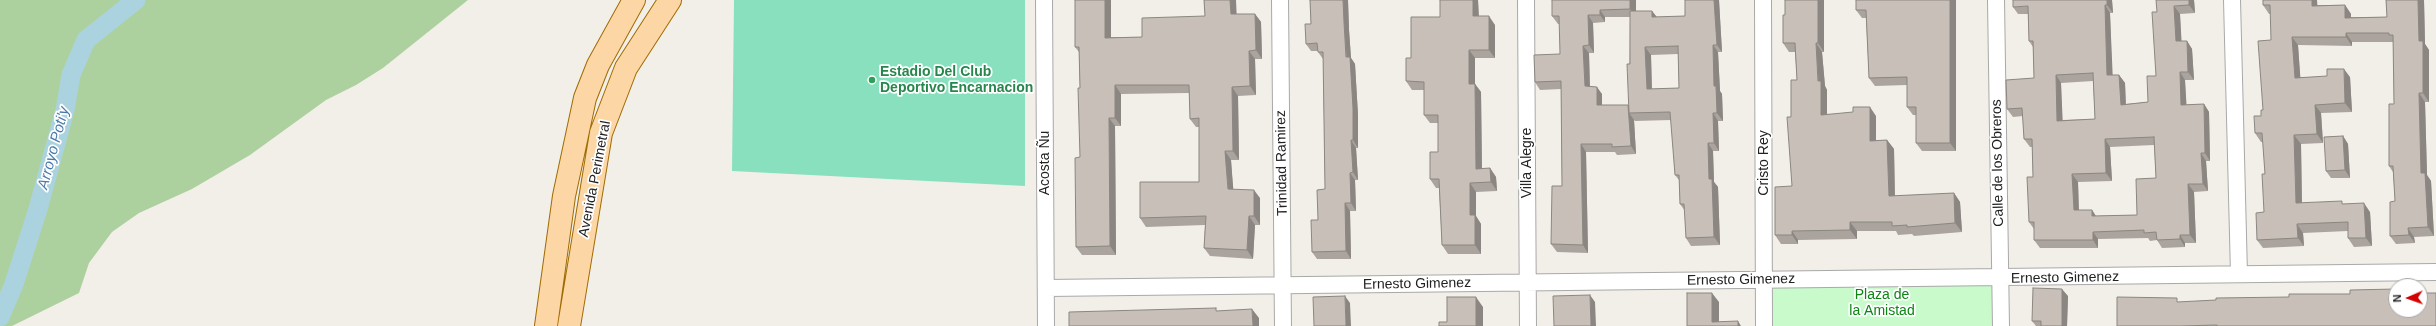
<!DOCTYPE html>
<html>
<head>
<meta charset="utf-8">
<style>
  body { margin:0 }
  #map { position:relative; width:2436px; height:326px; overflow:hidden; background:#f2efe9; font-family:Arial,sans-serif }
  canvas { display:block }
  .north { position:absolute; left:2388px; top:278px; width:40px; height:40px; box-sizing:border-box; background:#fff; border:1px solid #a7a7a7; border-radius:50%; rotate:268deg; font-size:11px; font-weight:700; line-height:16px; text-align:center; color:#222 }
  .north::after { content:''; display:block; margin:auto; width:14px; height:18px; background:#d40000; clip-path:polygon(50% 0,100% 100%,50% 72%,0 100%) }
</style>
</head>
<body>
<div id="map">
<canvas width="2436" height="326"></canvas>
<div class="north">N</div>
</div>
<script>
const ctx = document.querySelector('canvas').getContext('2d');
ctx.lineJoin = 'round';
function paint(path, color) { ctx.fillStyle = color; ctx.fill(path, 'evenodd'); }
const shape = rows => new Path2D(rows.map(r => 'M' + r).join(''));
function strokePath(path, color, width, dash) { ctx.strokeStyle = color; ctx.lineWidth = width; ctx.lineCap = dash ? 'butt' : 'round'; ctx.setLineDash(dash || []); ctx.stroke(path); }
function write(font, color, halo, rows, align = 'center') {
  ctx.font = font + ' Arial,sans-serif'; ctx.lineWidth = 3.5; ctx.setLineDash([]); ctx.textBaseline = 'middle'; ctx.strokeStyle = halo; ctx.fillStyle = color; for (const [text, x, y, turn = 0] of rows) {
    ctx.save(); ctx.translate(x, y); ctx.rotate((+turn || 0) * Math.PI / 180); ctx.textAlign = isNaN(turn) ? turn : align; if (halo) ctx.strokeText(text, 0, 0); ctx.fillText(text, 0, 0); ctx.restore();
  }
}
const forest = shape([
  [0,0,468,0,383,68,356,85,326,100,250,155,192,189,139,213,112,232,89,263,79,293,12,326,0,326]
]);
const park = shape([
  [2000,279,1998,326,1765,326,1764,280]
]);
const pitch = shape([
  [734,0,1025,0,1025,186,732,171]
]);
const canal = shape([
  [0,317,14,284,38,209,65,110,71,75,86,40,136,0]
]);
const minor = shape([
  [1044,0,1046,326],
  [1280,0,1283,326],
  [1526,0,1528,326],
  [1763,0,1764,326],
  [1996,0,2001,326],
  [2232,0,2239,274],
  [1046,288,2436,272]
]);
const primary = shape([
  [546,326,564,196,585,98,598,65,634,0],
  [569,326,601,133,626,68,670,0]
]);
const wall = shape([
  [1075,0,1111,0,1111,37,1142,37,1205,16,1204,0,1236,0,1236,14,1255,14,1261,22,1262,59,1255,59,1256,95,1238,96,1239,160,1231,160,1233,190,1260,198,1260,225,1255,225,1253,259,1210,256,1204,248,1205,225,1146,227,1140,218,1199,182,1199,127,1196,127,1190,119,1189,93,1121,94,1121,126,1115,126,1116,255,1082,255,1076,247,1080,157,1080,88,1079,52,1075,47],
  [1310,0,1348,0,1349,30,1351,58,1355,64,1358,115,1358,148,1356,148,1358,180,1355,180,1356,211,1350,211,1351,259,1317,259,1312,252,1318,220,1325,189,1323,59,1318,52,1318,51,1311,51,1306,44,1311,24],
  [1440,0,1478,0,1479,16,1495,25,1495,58,1475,58,1475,84,1481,92,1482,169,1490,168,1496,177,1497,191,1476,192,1476,216,1481,224,1481,254,1448,254,1442,245,1439,188,1436,188,1430,179,1438,152,1438,123,1430,123,1424,115,1424,90,1412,90,1406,81,1411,58,1440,17],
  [1552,0,1636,0,1636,11,1652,11,1657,17,1685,16,1685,0,1719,0,1722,52,1718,52,1720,91,1722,94,1723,121,1718,121,1719,151,1713,151,1714,182,1718,187,1720,245,1691,246,1686,238,1685,211,1680,204,1679,180,1675,175,1671,120,1635,121,1634,120,1636,154,1617,155,1615,152,1586,152,1588,253,1557,252,1551,244,1562,186,1561,89,1540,90,1535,82,1560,54,1560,24,1558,24,1552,16],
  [1605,17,1630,17,1629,106,1602,105,1602,94,1590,87,1589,53,1594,53,1593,23,1605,22],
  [1678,54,1679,88,1652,89,1651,55],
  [1824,0,1824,52,1822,52,1825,86,1827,90,1827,114,1876,116,1876,140,1887,140,1894,149,1895,196,1954,193,1960,202,1962,232,1914,236,1912,234,1898,235,1896,231,1857,231,1857,239,1798,240,1798,244,1781,244,1775,235,1792,186,1791,117,1797,80,1795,52,1789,52,1783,43,1785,15],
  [1856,0,1956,0,1956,151,1922,151,1916,143,1916,115,1913,115,1907,107,1907,85,1875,86,1869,78,1866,18,1862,18,1856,10],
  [2112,0,2113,13,2110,13,2112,75,2119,75,2125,83,2126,104,2148,102,2156,76,2157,12,2194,0,2195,13,2180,14,2181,41,2187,41,2192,49,2194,80,2185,80,2186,105,2204,104,2209,112,2210,161,2206,161,2208,191,2194,192,2196,243,2185,243,2185,247,2162,248,2157,240,2150,241,2148,238,2098,239,2098,248,2040,248,2034,240,2034,229,2029,222,2033,177,2032,147,2030,147,2024,139,2023,116,2013,117,2007,109,2034,78,2033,47,2029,41,2028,14,2018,14,2013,7],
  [2093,81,2095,119,2062,120,2061,83],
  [2154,145,2156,178,2137,215,2096,216,2092,210,2079,210,2078,182,2112,181,2110,147],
  [2386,0,2424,0,2425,44,2429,50,2429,102,2425,102,2427,175,2431,181,2434,236,2414,237,2415,243,2396,244,2390,236,2395,201,2393,172,2389,166,2394,104,2393,42,2352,42,2352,46,2298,45,2300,77,2350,77,2352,112,2321,113,2323,143,2301,144,2302,203,2344,204,2370,212,2372,246,2354,247,2348,238,2348,231,2303,233,2304,246,2263,248,2257,240,2264,212,2265,174,2263,142,2261,142,2255,133,2263,110,2271,40,2271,14,2269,14,2263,5,2345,5,2351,14,2351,17,2387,17],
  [2343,136,2348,144,2350,178,2331,178,2326,171],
  [2068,296,2067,326,2036,326,2032,321],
  [2180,302,2396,310,2436,326,2117,326]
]);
const shadedWall = shape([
  [1105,0,1111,0,1111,46,1105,38],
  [1230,0,1236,0,1237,23,1231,14],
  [1343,0,1348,0,1349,30,1351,58,1355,64,1358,115,1358,148,1353,140,1344,22],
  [1473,0,1478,0,1479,25,1473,16],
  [1630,0,1636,0,1636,17,1630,9],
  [1714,0,1719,0,1722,52,1717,45],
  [1818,0,1824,0,1824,52,1818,43],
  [1950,0,1956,0,1956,151,1950,143],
  [2107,0,2112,0,2113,13,2107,5],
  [2189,0,2194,0,2195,13,2189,5],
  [2312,0,2317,0,2318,14,2312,6],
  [2418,0,2424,0,2425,44,2429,50,2429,102,2423,93,2419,41],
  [2105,5,2110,13,2113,83,2107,75],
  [2345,5,2351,14,2351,26,2345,18],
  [2174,6,2180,14,2182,49,2176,41],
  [1600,10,1605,17,1605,22,1600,15],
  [1652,11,1658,19,1652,17],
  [1255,14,1261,22,1262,59,1256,50],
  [1588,15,1593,23,1594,53,1589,45],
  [1489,16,1495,25,1495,58,1489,50],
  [2346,33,2352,42,2352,46,2346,37],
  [2292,37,2298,45,2301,86,2295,78],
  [2187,41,2192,49,2194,80,2188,72],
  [1816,43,1822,52,1825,86,1827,90,1827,124,1821,115],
  [1713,45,1718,52,1720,91,1722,94,1723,121,1717,113,1714,86],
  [1583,46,1589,53,1590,94,1585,86],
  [1645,47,1651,55,1652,96,1647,89],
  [1469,50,1475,58,1475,92,1469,84],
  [1249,51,1255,59,1256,95,1250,86],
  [2344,69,2350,77,2352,112,2345,103],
  [2180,72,2185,80,2187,113,2181,105],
  [2056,75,2061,83,2063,128,2057,121],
  [2119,75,2125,83,2126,113,2121,105],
  [1475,84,1481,92,1482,177,1476,169],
  [1115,85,1121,94,1121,126,1115,118],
  [1232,87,1238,96,1239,160,1233,151],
  [1597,87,1602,94,1602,113,1597,105],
  [2419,93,2425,102,2427,175,2431,181,2434,236,2428,227,2421,173],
  [2204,104,2209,112,2210,161,2205,153],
  [1628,105,1629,113,1634,120,1636,154,1631,146],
  [2315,105,2321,113,2323,143,2317,134],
  [1870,107,1876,116,1876,150,1870,141],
  [1713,113,1718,121,1719,151,1714,143],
  [1109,118,1115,126,1116,255,1110,246],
  [2294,135,2301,144,2302,212,2296,203],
  [2343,136,2348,144,2350,178,2345,170],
  [2105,139,2110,147,2112,181,2106,173],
  [1351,140,1356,148,1358,180,1353,172],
  [1887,140,1894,149,1895,206,1889,196],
  [1708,143,1713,151,1714,182,1718,187,1720,245,1714,237,1709,179],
  [1581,144,1586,152,1588,253,1583,245],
  [1225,151,1231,160,1234,198,1228,189],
  [2201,153,2206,161,2208,191,2203,184],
  [1490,168,1496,177,1497,191,1491,182],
  [1350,173,1355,180,1356,211,1351,203],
  [2072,174,2078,182,2079,218,2074,210],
  [1470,183,1476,192,1476,216,1481,224,1481,254,1475,245,1470,215],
  [2188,184,2194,192,2196,243,2190,235],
  [1254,190,1260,198,1260,225,1254,216],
  [1954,193,1960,202,1962,232,1955,223],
  [1345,203,1350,211,1351,259,1346,251],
  [2364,203,2370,212,2372,246,2366,238],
  [2092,210,2097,218,2092,216],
  [1249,216,1255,225,1253,259,1247,250],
  [1850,222,1857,231,1857,239,1850,230],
  [2297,224,2303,233,2304,246,2298,238],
  [2408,228,2414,237,2415,243,2409,235],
  [1792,231,1798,240,1798,244,1792,235],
  [2093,232,2098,239,2098,248,2093,240],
  [2180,235,2185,243,2185,247,2180,239],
  [2062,289,2068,296,2067,326,2062,326],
  [1712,293,1719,302,1719,326,1712,322],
  [1590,295,1595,302,1596,326,1591,326],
  [1345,296,1350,303,1351,326,1346,326],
  [1476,297,1483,307,1483,326,1476,326],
  [1252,309,1259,318,1259,326,1253,326],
  [1738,321,1741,326,1738,326]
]);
const building = shape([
  [1075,0,1105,0,1105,38,1142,37,1142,18,1205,16,1204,0,1230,0,1231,14,1255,14,1256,50,1249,51,1250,86,1232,87,1233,151,1225,151,1228,189,1254,190,1254,216,1249,216,1247,250,1204,248,1206,216,1140,218,1140,182,1199,182,1199,118,1190,119,1189,85,1115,85,1115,118,1109,118,1110,246,1076,247,1075,158,1080,157,1078,88,1080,88,1079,47,1075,47,1075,0],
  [1310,0,1343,0,1344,22,1346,57,1350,57,1353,108,1353,140,1351,140,1353,172,1350,173,1351,203,1345,203,1346,251,1312,252,1311,220,1318,220,1317,190,1325,189,1323,52,1318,52,1317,43,1306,44,1305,24,1311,24,1310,0],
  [1440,0,1473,0,1473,16,1489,16,1489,50,1469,50,1469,84,1475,84,1476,169,1490,168,1491,182,1470,183,1470,215,1475,215,1475,245,1442,245,1439,179,1430,179,1430,152,1438,152,1438,115,1424,115,1424,82,1406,81,1406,58,1411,58,1411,17,1440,17,1440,0],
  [1552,0,1630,0,1630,9,1600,10,1600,15,1588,15,1589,45,1583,46,1585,86,1597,87,1597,105,1628,105,1631,146,1612,147,1612,144,1581,144,1583,245,1551,244,1552,186,1562,186,1561,81,1535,82,1534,55,1560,54,1559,16,1552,16,1552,0],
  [1685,0,1714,0,1717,45,1713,45,1714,86,1716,86,1717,113,1713,113,1714,143,1708,143,1709,179,1712,179,1714,237,1686,238,1684,204,1680,204,1679,175,1675,175,1670,112,1629,113,1627,64,1630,64,1630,11,1652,11,1652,17,1685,16,1685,0],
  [1678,46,1679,88,1647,89,1645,47,1678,46],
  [1785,0,1818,0,1818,43,1816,43,1818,81,1821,81,1821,115,1853,112,1853,107,1870,107,1870,141,1887,140,1889,196,1954,193,1955,223,1907,227,1907,225,1892,226,1892,222,1850,222,1850,230,1792,231,1792,235,1775,235,1775,187,1792,186,1787,117,1791,117,1791,80,1797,80,1795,43,1783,43,1783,15,1785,15,1785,0],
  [1856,0,1950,0,1950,143,1916,143,1916,107,1907,107,1907,77,1869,78,1866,10,1856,10,1856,0],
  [2013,0,2107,0,2107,5,2105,5,2107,75,2119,75,2121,105,2148,102,2147,76,2156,76,2152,12,2157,12,2156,0,2189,0,2189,5,2174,6,2176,41,2187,41,2188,72,2180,72,2181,105,2204,104,2205,153,2201,153,2203,184,2188,184,2190,235,2180,235,2180,239,2157,240,2156,232,2144,233,2144,230,2093,232,2093,240,2034,240,2034,222,2029,222,2027,177,2033,177,2032,139,2024,139,2022,108,2007,109,2006,80,2034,78,2033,41,2029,41,2028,6,2013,7,2013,0],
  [2093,73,2095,119,2057,121,2056,75,2093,73],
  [2154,137,2156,178,2136,179,2137,215,2092,216,2092,210,2074,210,2072,174,2106,173,2105,139,2154,137],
  [2263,0,2312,0,2312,6,2345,5,2345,18,2387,17,2386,0,2418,0,2419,41,2423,41,2423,93,2419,93,2421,173,2425,173,2428,227,2408,228,2409,235,2390,236,2390,202,2395,201,2393,166,2389,166,2389,104,2394,104,2393,35,2389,35,2389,33,2346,33,2346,37,2292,37,2295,78,2327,76,2327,69,2344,69,2345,103,2315,105,2317,134,2294,135,2296,203,2342,201,2342,204,2364,203,2366,238,2348,238,2348,222,2297,224,2298,238,2257,240,2256,213,2264,212,2262,174,2265,174,2262,133,2255,133,2254,116,2261,116,2261,110,2263,110,2258,41,2271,40,2270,5,2263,5,2263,0],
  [2343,136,2345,170,2326,171,2324,137,2343,136],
  [2033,288,2062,289,2062,326,2041,326,2041,321,2032,321,2033,288],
  [2396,289,2396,310,2420,310,2420,293,2436,293,2436,326,2217,326,2217,325,2181,326,2117,326,2117,297,2177,298,2177,302,2216,300,2216,298,2289,297,2289,294,2350,294,2350,290,2396,289],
  [1687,293,1712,293,1712,322,1738,321,1738,326,1687,326,1687,293],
  [1590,295,1591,326,1554,326,1553,296,1590,295],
  [1345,296,1346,326,1314,326,1313,297,1345,296],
  [1447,297,1476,297,1476,326,1439,326,1439,322,1447,322,1447,297],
  [1216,308,1216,311,1252,309,1253,326,1069,326,1069,312,1216,308]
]);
const markers = [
  [872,80,4,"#2e9e5b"]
];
const leisureNames = [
  ["Estadio Del Club",880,72],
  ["Deportivo Encarnacion",880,88]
];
const streetNames = [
  ["Acosta Ñu",1045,163,-90],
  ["Trinidad Ramirez",1282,163,-91],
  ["Villa Alegre",1527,163,-90],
  ["Cristo Rey",1764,163,-90],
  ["Calle de los Obreros",1998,163,-91],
  ["Avenida Perimetral",595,179,-79],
  ["Ernesto Gimenez",2065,278,-1],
  ["Ernesto Gimenez",1741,280,-1],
  ["Ernesto Gimenez",1417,284,-1]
];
const parkNames = [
  ["Plaza de",1882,295],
  ["la Amistad",1882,311]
];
const waterNames = [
  ["Arroyo Poti'y",54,148,-75]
];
paint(forest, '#add19e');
paint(park, '#c8facc');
paint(pitch, '#88e0be');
strokePath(canal, '#aad3df', 19);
strokePath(minor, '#a9a9a9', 18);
strokePath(primary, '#a06b00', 24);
strokePath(minor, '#fff', 16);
strokePath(primary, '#fcd6a4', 22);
paint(wall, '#aba49e');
paint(shadedWall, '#8b8681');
paint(building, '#c7bfb8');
strokePath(building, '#8b8681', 1);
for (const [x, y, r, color] of markers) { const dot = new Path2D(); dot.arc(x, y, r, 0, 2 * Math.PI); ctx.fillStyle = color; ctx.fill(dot); strokePath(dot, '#fff', 1.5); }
write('bold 14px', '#27864d', '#fff', leisureNames, 'left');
write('14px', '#222', '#fff', streetNames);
write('14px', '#0c8416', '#fff', parkNames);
write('italic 15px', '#4a7aab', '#fff', waterNames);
</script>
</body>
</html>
